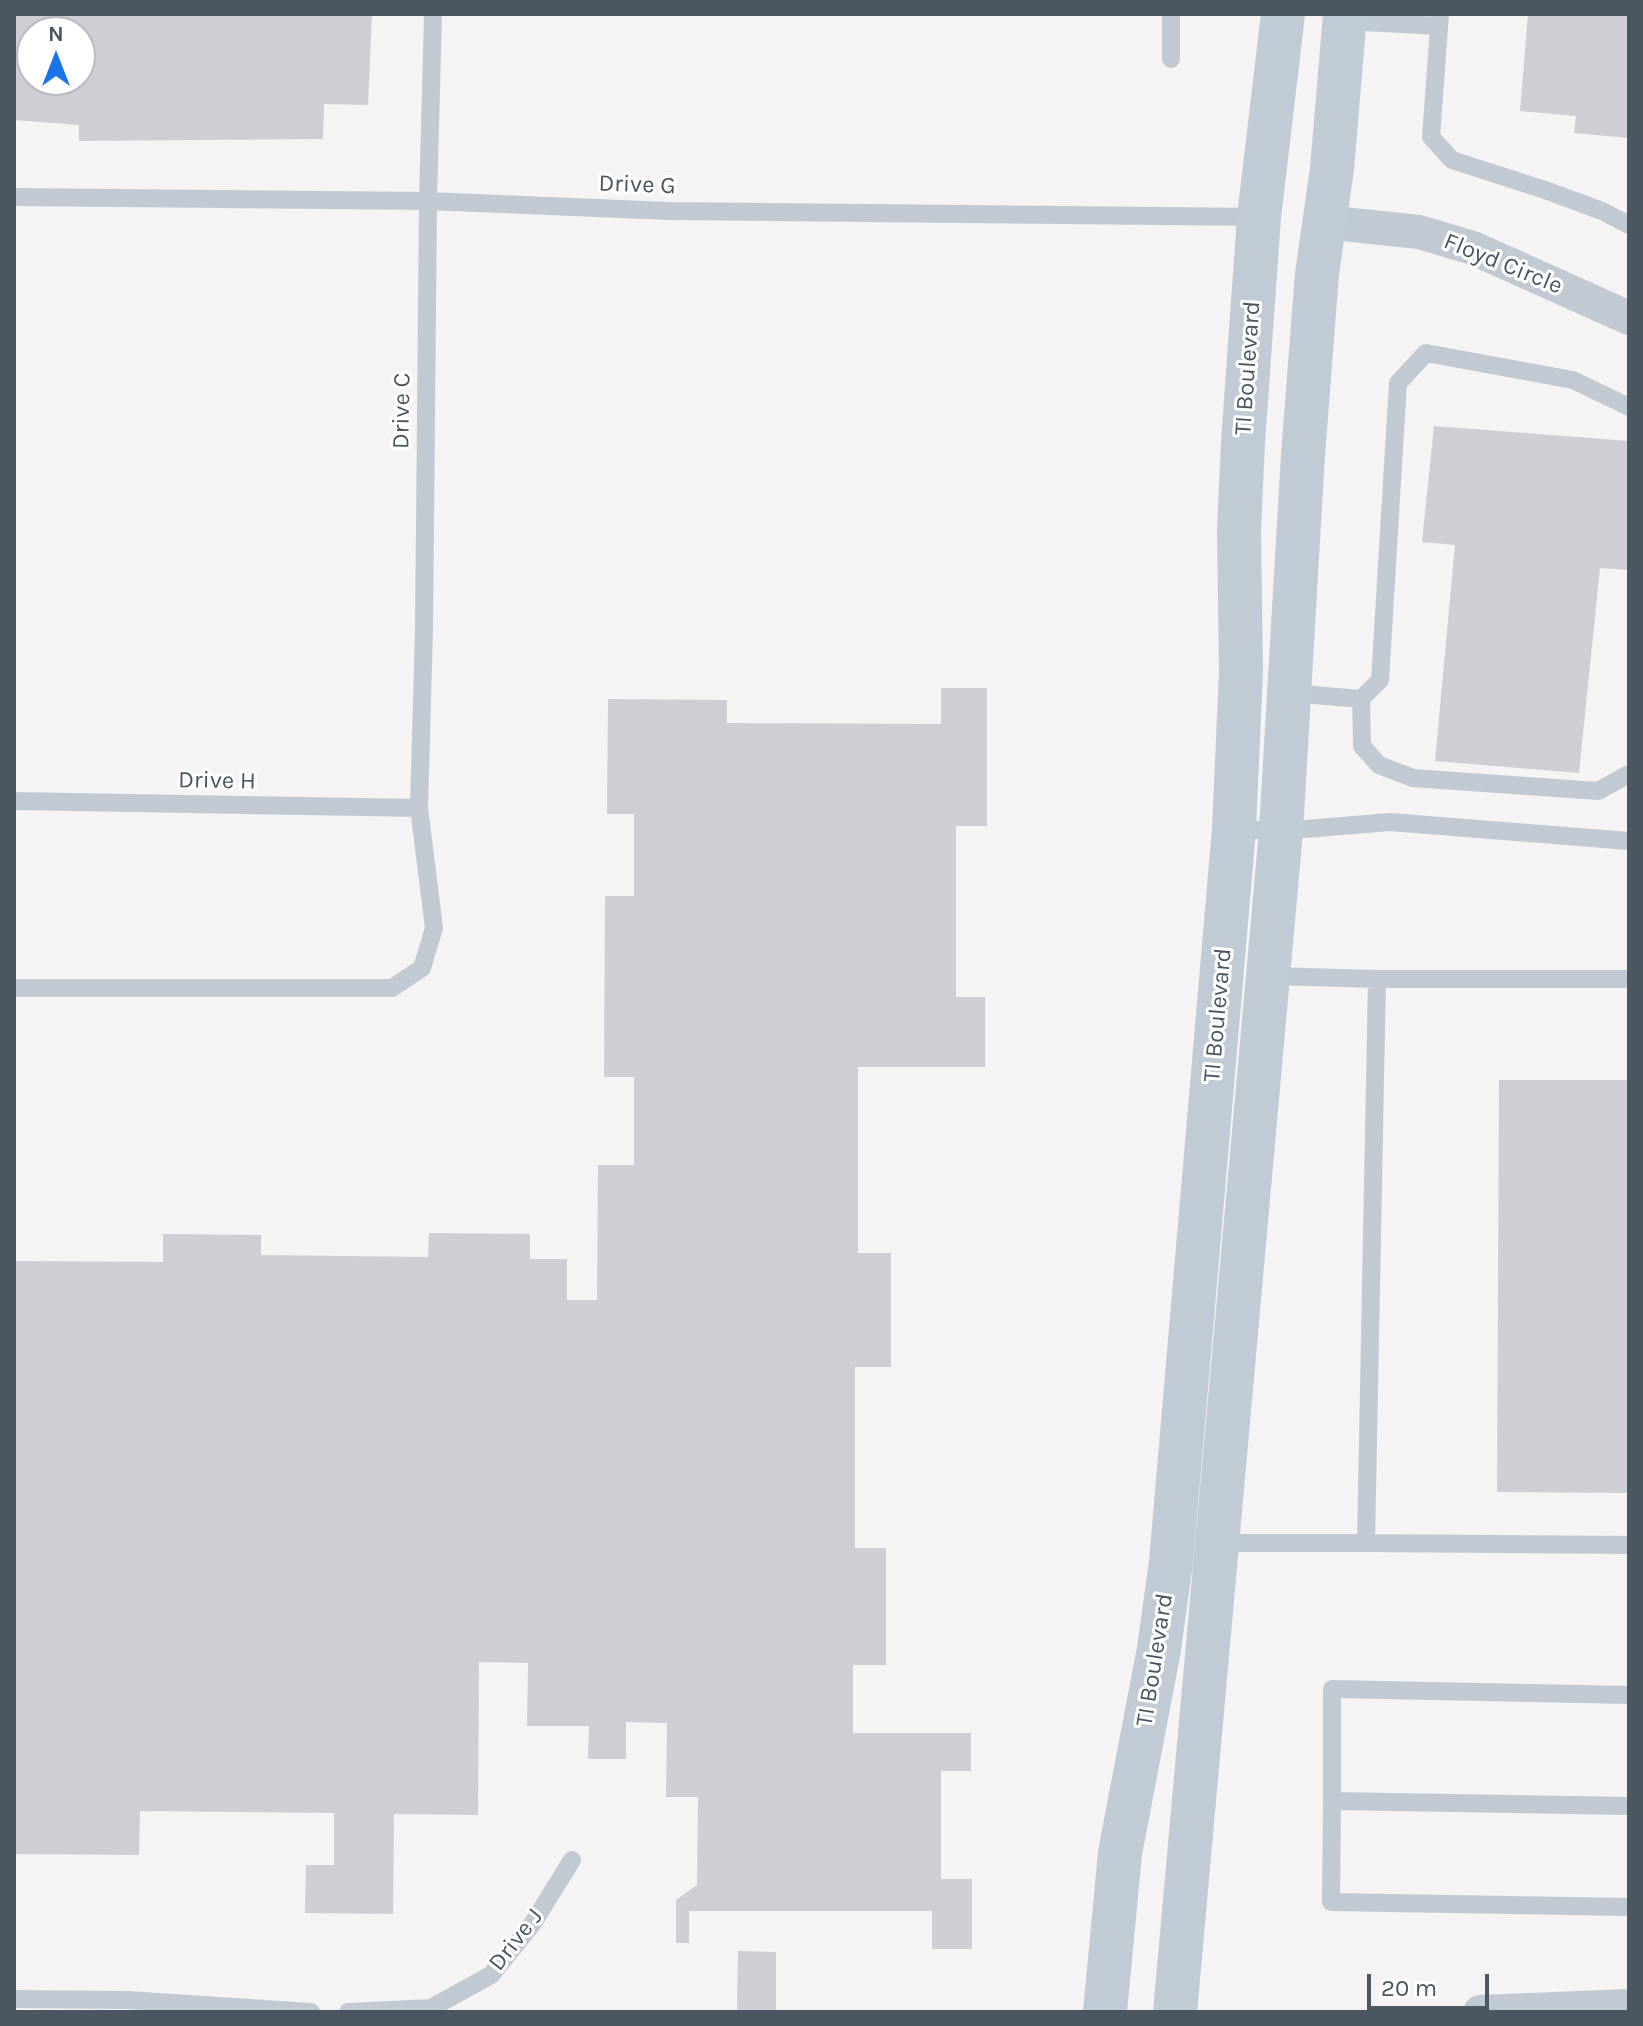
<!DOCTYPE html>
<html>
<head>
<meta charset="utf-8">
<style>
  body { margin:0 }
  #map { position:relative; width:1643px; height:2026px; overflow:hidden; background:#f5f3f3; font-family:Karla,sans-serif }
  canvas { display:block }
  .frame { position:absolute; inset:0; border:16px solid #4a5661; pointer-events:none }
  .north { position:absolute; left:16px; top:16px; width:80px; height:80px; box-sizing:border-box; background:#fff; border:2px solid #b7bbc0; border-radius:50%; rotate:0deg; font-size:22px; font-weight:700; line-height:32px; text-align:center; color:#4a5661 }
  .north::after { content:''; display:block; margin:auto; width:28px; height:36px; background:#1a73e8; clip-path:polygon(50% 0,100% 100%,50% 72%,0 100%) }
  .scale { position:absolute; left:1367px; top:1974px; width:122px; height:36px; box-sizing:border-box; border:4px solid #4a5661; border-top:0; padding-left:10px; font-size:24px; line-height:28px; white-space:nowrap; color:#4a5661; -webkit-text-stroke:6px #fff; paint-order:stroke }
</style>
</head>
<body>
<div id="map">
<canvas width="1643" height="2026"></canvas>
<div class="frame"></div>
<div class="north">N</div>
<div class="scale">20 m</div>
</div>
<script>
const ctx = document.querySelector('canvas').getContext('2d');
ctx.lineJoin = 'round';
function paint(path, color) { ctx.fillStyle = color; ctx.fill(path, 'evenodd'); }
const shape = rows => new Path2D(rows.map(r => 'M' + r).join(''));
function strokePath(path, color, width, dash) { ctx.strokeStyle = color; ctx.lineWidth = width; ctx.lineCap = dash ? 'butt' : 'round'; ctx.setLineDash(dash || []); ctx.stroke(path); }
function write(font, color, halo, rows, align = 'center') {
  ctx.font = font + ' Karla,sans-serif'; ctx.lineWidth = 6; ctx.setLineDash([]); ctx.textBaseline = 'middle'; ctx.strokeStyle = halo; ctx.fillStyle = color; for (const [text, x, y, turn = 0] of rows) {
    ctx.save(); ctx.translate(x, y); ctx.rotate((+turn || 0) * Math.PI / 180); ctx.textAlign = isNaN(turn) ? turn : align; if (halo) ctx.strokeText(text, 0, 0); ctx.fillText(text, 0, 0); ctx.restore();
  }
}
const building = shape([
  [14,14,372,14,368,105,324,104,323,139,79,141,79,125,14,120],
  [32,32,80,32,80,80,32,80],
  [1528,14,1629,14,1629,138,1574,133,1576,116,1520,111],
  [1434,426,1629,441,1629,570,1600,568,1579,773,1435,761,1455,545,1422,542],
  [941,688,987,688,987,826,956,826,956,997,985,997,985,1067,858,1067,858,1253,891,1253,891,1367,855,1367,855,1548,886,1548,886,1665,853,1665,853,1733,971,1733,971,1771,941,1771,941,1879,972,1879,972,1949,932,1949,932,1911,689,1911,689,1943,676,1943,676,1900,697,1885,698,1797,666,1797,667,1723,626,1722,626,1759,588,1759,589,1726,527,1726,528,1663,479,1662,478,1815,394,1814,393,1914,305,1913,306,1865,334,1865,334,1813,140,1811,139,1855,14,1854,14,1261,163,1262,163,1234,261,1235,261,1255,428,1257,429,1233,530,1234,530,1259,567,1259,567,1300,597,1300,598,1165,634,1165,634,1077,604,1077,605,896,634,896,634,814,607,814,608,699,727,700,727,723,941,724],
  [1499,1080,1629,1080,1629,1493,1497,1492],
  [738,1951,776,1952,776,2012,737,2012]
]);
const lane = shape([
  [1171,14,1171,59],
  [1440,14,1431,137,1452,160,1545,190,1602,211,1629,225],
  [1345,21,1439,26],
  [14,197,428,201,669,211,1259,217],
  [1290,693,1361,699,1380,680,1398,383,1426,353,1573,380,1629,407],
  [1361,699,1362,746,1379,765,1413,778,1598,791,1629,774],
  [14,801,419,808],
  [1234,829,1281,831,1390,822,1629,841],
  [1269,976,1377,979],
  [14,988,392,988,422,968,434,928,419,808,424,629,428,201,433,14],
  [1216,1543,1366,1543,1377,979,1629,979],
  [1366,1543,1629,1545],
  [1629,1695,1332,1689,1332,1801,1629,1806],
  [1332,1801,1331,1902,1629,1907],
  [14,1999,127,2000,311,2012],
  [348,2012,431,2008,491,1975,533,1923,572,1860]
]);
const street = shape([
  [1324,222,1419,232,1473,248,1629,318],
  [1480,2012,1629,2006]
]);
const secondary = shape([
  [1105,2012,1120,1853,1159,1649,1171,1562,1234,829,1241,671,1239,531,1243,442,1259,217,1283,14],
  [1175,2012,1281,831,1303,455,1317,274,1332,169,1345,14]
]);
const streetNames = [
  ["Drive G",637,185,2],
  ["Floyd Circle",1503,264,22],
  ["TI Boulevard",1248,368,-86],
  ["Drive C",402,411,-89],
  ["Drive H",217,781,1],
  ["TI Boulevard",1218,1015,-85],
  ["TI Boulevard",1155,1660,-81],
  ["Drive J",516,1940,-52]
];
paint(building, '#cdcfd5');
strokePath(lane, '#c1cad2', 18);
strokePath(street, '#c1cad2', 34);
strokePath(secondary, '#c1cbd6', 44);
write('24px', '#4a5661', '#fff', streetNames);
</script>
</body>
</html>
